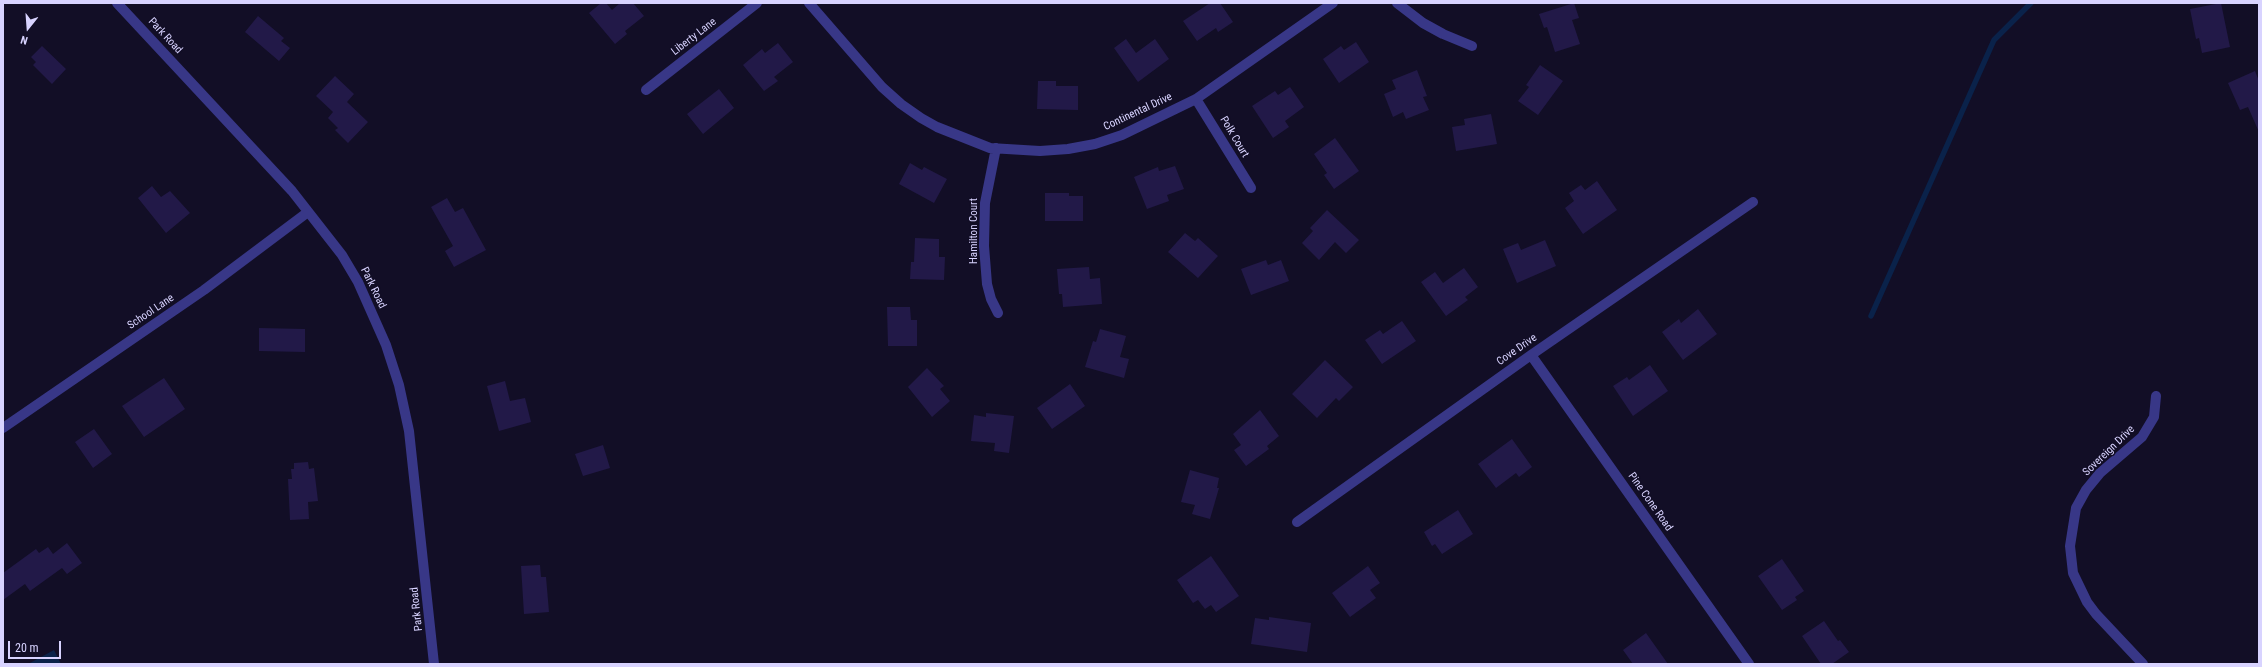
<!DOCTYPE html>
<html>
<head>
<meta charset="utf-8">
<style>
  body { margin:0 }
  #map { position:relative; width:2262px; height:667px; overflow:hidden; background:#120e26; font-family:"Roboto Condensed",sans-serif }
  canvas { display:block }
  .frame { position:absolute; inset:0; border:4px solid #d8d3ff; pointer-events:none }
  .north { position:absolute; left:8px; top:8px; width:40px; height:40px; -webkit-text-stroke:3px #120e26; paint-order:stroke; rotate:197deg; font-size:11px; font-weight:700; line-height:16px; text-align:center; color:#d8d3ff }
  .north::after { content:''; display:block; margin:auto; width:14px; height:18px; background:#d8d3ff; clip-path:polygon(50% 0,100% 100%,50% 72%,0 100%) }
  .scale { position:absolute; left:8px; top:641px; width:53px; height:18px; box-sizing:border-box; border:2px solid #d8d3ff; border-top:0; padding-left:5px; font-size:12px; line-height:14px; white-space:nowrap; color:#d8d3ff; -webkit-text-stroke:3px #120e26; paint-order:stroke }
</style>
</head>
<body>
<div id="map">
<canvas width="2262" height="667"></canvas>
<div class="frame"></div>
<div class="north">N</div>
<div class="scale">20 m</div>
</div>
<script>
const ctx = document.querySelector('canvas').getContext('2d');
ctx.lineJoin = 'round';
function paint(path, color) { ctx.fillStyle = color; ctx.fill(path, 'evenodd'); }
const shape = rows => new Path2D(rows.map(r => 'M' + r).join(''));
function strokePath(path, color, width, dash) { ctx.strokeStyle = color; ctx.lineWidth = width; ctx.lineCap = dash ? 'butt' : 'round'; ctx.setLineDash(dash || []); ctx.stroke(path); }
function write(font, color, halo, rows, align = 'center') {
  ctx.font = font + ' "Roboto Condensed",sans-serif'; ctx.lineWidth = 3; ctx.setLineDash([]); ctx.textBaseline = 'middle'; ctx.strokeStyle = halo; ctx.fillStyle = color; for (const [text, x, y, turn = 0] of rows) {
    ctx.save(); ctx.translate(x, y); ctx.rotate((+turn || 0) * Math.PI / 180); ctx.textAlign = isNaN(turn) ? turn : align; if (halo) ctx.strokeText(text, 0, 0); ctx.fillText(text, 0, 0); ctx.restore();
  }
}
const water = shape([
  [54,650,61,664,28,664]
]);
const stream = shape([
  [1871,316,1994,40,2031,3]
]);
const building = shape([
  [601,3,606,3,612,10,620,3,633,3,644,16,625,31,627,34,615,44,589,13],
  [1210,3,1220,3,1233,22,1218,32,1216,28,1197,41,1183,21],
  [1574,3,1579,18,1572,20,1580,44,1555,52,1547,27,1544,28,1539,14],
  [2221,3,2230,47,2202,53,2199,38,2196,39,2190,9],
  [258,16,284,38,281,41,290,48,279,61,245,32],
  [1126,39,1136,53,1155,39,1169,59,1138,82,1114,48],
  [1356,42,1369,62,1339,83,1323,59,1341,46,1344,50],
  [778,43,793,62,774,77,778,81,764,91,743,65,762,49,765,53],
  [42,46,66,69,52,84,33,65,36,62,31,57],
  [1540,65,1563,81,1538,115,1518,101,1529,87,1526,85],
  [1417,70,1427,96,1423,97,1429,110,1406,119,1403,112,1393,117,1384,94,1396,89,1392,80],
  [2255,71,2259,81,2259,132,2248,107,2240,110,2228,83],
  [335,76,354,94,347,102,368,122,348,143,335,130,338,128,328,118,333,112,316,96],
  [1038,81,1056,81,1056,86,1078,86,1078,110,1037,109],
  [1290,87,1304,107,1285,121,1289,127,1273,138,1252,106,1275,91,1278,95],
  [719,89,734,108,703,134,687,114],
  [1491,114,1497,144,1456,151,1452,127,1465,125,1464,119],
  [1335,138,1359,171,1334,189,1324,175,1327,173,1314,154],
  [910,163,922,170,924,167,947,179,934,203,899,184],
  [1175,166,1184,189,1167,195,1169,201,1147,209,1134,177,1158,167,1159,171],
  [1597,181,1617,210,1583,234,1565,208,1574,201,1569,193,1581,185,1585,190],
  [152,186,161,197,170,191,190,213,166,233,138,198],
  [1045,193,1069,193,1069,196,1083,196,1083,221,1045,221],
  [447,198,455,212,463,208,486,250,454,267,445,251,453,246,431,207],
  [1327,210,1359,240,1346,253,1335,242,1319,260,1302,243,1313,231,1310,228],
  [1185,233,1195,241,1198,238,1218,256,1198,278,1168,252],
  [915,238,939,239,939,257,945,257,944,280,910,279,911,262,914,262],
  [1545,240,1556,266,1517,283,1503,249,1518,243,1521,250],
  [1266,260,1268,265,1281,260,1289,281,1251,295,1241,269],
  [1089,267,1090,279,1100,278,1102,304,1063,307,1062,294,1059,294,1057,269],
  [1464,268,1478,287,1465,297,1468,300,1446,316,1421,282,1435,272,1443,283],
  [887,307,910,307,911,320,917,320,917,346,888,346],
  [1698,309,1717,334,1683,360,1662,332,1679,319,1681,323],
  [1402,321,1416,341,1382,364,1365,340,1380,330,1383,334],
  [259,328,305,329,305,352,259,351],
  [1100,329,1126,336,1120,357,1129,359,1124,378,1085,367,1093,341,1096,342],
  [1325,360,1353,387,1339,401,1336,398,1317,418,1292,394],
  [1650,365,1668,391,1633,416,1613,386,1627,377,1629,380],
  [927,368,944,386,940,389,950,401,932,417,908,387],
  [164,378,185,409,144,437,122,406],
  [505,381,510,401,525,398,531,422,499,431,487,386],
  [1070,384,1085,406,1052,429,1037,408],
  [1260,410,1279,436,1267,446,1269,449,1246,466,1234,450,1241,445,1233,434],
  [986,413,1014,416,1009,453,994,451,995,443,971,441,974,415,986,417],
  [94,429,112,454,93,468,75,442],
  [1512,439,1532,467,1519,477,1516,473,1496,488,1478,464],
  [603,445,610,468,583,476,575,454],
  [308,462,309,469,314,468,318,501,308,502,309,519,290,520,288,479,292,479,291,469,294,469,294,463],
  [1190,470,1219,478,1217,488,1219,488,1210,519,1192,514,1195,505,1181,502],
  [1458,510,1473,534,1442,554,1435,544,1432,546,1424,532],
  [67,543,82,563,67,574,62,568,30,591,25,584,3,600,3,573,36,549,39,553,48,547,53,554],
  [1211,556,1239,596,1216,612,1211,605,1205,609,1198,600,1193,603,1177,580],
  [1782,559,1804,591,1795,597,1797,600,1782,610,1758,576],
  [540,565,541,577,546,577,549,612,524,614,521,566],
  [1368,566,1380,583,1370,590,1376,598,1350,617,1332,593],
  [1269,617,1311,623,1307,652,1251,644,1255,618,1269,620],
  [1824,621,1838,641,1840,640,1849,652,1832,664,1821,664,1802,636],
  [1646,633,1668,664,1633,664,1623,650]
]);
const minor = shape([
  [117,3,292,191,342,255,358,282,386,345,399,385,409,431,434,664],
  [809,3,882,87,901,104,921,118,937,127,990,148,1040,151,1068,149,1095,144,1122,135,1196,99,1333,3],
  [1397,3,1423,23,1443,34,1472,46],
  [646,90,757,3],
  [1196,99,1251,188],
  [996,148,985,203,984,246,987,284,991,299,998,313],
  [1531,355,1749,664],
  [3,428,204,290,308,212],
  [1297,522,1531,355,1753,202],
  [2143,664,2096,614,2087,602,2073,573,2070,546,2076,508,2086,490,2100,473,2142,437,2154,417,2156,396]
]);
const streetNames = [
  ["Park Road",165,36,47],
  ["Liberty Lane",694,37,-38],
  ["Continental Drive",1138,112,-25],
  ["Polk Court",1234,137,59],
  ["Hamilton Court",974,231,-90],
  ["Park Road",373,288,64],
  ["School Lane",151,312,-34],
  ["Cove Drive",1517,350,-35],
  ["Sovereign Drive",2109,451,-44],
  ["Pine Cone Road",1650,502,55],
  ["Park Road",417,609,-96]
];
paint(water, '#0a224a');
strokePath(stream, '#0a224a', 5.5);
paint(building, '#221948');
strokePath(minor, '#383787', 10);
write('11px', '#d8d3ff', '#120e26', streetNames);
</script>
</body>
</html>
